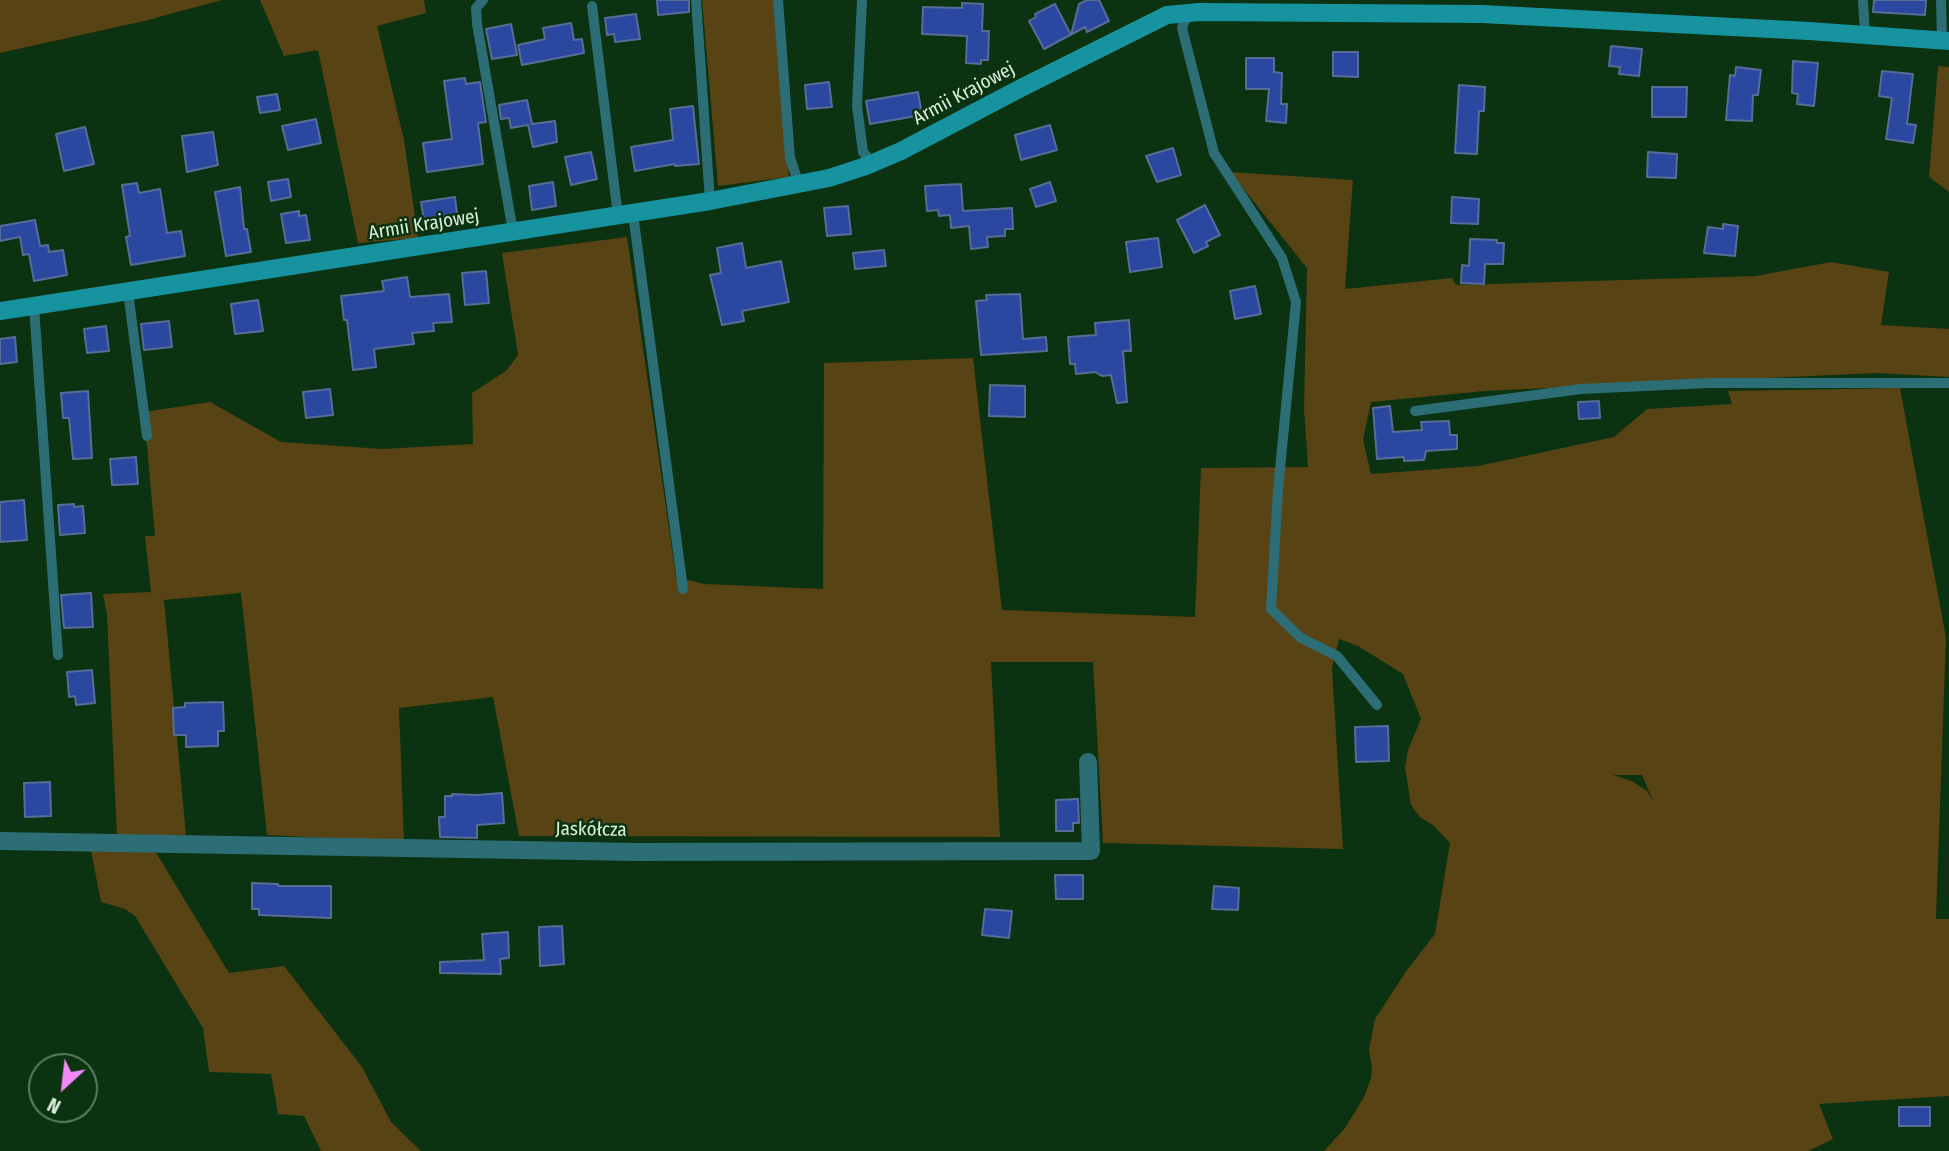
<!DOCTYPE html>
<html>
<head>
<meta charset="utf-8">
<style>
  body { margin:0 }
  #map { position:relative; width:1949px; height:1151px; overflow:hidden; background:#0b3211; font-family:"Fira Sans Condensed",sans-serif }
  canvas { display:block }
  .north { position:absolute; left:28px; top:1053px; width:70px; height:70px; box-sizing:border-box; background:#0b3211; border:2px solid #5e7e61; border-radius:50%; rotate:207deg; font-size:19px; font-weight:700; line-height:28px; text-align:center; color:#daefda }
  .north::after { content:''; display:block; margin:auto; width:24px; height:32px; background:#f18af4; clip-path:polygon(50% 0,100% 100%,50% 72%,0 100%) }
</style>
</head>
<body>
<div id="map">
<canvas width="1949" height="1151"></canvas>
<div class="north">N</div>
</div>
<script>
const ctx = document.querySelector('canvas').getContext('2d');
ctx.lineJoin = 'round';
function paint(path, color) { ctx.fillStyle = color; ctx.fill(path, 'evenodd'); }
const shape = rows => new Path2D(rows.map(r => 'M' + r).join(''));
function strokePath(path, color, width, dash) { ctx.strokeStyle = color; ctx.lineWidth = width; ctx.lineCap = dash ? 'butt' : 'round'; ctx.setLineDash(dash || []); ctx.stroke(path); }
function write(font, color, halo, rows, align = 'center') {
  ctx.font = font + ' "Fira Sans Condensed",sans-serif'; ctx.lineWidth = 5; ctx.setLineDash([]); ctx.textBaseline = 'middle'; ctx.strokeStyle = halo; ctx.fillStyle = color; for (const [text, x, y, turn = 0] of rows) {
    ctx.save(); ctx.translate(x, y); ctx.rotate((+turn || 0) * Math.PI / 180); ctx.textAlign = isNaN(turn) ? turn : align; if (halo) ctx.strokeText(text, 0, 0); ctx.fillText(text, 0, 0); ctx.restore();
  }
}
const green = shape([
  [0,0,222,0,144,21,0,53],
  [260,0,424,0,426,13,377,26,404,140,418,238,358,243,318,50,284,56],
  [702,0,773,0,789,177,718,186],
  [1938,66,1949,67,1949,192,1929,177],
  [1230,172,1353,180,1345,289,1452,278,1456,285,1756,276,1831,262,1889,272,1881,325,1949,329,1949,377,1876,373,1484,391,1371,402,1363,440,1371,474,1478,466,1614,437,1647,409,1732,404,1728,391,1900,388,1946,638,1936,919,1949,919,1949,1096,1819,1104,1833,1139,1808,1151,1324,1151,1345,1128,1364,1097,1371,1078,1372,1067,1369,1049,1375,1019,1407,970,1435,934,1450,843,1434,826,1420,817,1411,805,1405,767,1408,750,1421,719,1403,674,1358,646,1339,639,1332,668,1343,849,1103,843,1093,662,991,662,1000,837,519,836,493,697,399,708,404,842,267,835,241,593,164,600,186,835,117,838,107,615,103,594,151,592,145,536,155,536,144,412,210,402,281,442,382,449,473,444,472,393,506,371,518,355,502,253,627,237,676,577,704,584,823,589,824,363,973,358,1002,610,1195,617,1201,468,1308,467,1304,409,1307,268],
  [1613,775,1642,775,1654,803,1647,791,1632,781],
  [90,846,152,846,229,973,284,966,362,1067,391,1122,421,1151,321,1151,304,1116,278,1114,271,1074,209,1072,203,1028,135,916,125,909,101,902]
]);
const building = shape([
  [657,0,689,0,689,12,658,15,657,0],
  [1087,0,1099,0,1109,21,1087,32,1085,27,1044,49,1029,21,1036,17,1035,14,1055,4,1071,35,1079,4,1087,0],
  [1874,0,1926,0,1925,15,1873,12,1874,0],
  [962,3,983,4,982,31,989,31,988,60,981,60,981,64,966,63,967,36,922,34,923,7,962,8,962,3],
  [636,14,640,39,615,42,614,34,607,35,605,18,636,14],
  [571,23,574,40,582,39,584,53,522,65,518,45,545,39,543,28,571,23],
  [511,24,517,55,492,59,486,29,511,24],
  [1611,46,1642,49,1639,76,1619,74,1620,67,1609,66,1611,46],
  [1333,52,1358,52,1358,77,1333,76,1333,52],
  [1246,58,1274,58,1274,72,1282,73,1281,104,1287,104,1286,123,1266,121,1269,89,1246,89,1246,58],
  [1793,61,1818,63,1814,106,1797,104,1798,94,1792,93,1793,61],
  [1736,67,1761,70,1758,95,1753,95,1752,121,1726,120,1730,75,1735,76,1736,67],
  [1882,71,1913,74,1907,124,1916,125,1913,143,1886,139,1892,98,1879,96,1882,71],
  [465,78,466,84,480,82,486,122,478,123,483,164,427,172,423,143,452,139,444,81,465,78],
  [829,82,832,107,807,109,805,85,829,82],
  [1459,85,1485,87,1484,111,1479,111,1477,154,1455,153,1459,85],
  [1652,87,1687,87,1686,117,1652,117,1652,87],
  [918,92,922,115,870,124,866,101,918,92],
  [277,94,280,110,260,113,257,97,277,94],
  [527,100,532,124,555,121,557,142,533,147,528,125,511,128,509,118,501,119,499,105,527,100],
  [693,106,699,164,675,166,675,164,635,171,631,147,673,140,670,109,693,106],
  [316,119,321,143,288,150,282,126,316,119],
  [1050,125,1057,150,1021,160,1015,135,1050,125],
  [85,127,94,164,64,171,56,134,85,127],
  [213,132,218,165,187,172,182,136,213,132],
  [1173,148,1181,175,1157,182,1146,156,1173,148],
  [591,152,597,179,571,185,565,157,591,152],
  [1648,152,1677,154,1676,178,1647,177,1648,152],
  [288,179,291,197,271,201,268,182,288,179],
  [553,182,556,206,532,210,529,186,553,182],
  [1050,182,1056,201,1036,207,1030,189,1050,182],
  [137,183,139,193,160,189,167,233,181,231,185,256,131,265,126,237,130,236,122,185,137,183],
  [961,184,963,211,1012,208,1013,229,1005,229,1005,236,987,237,988,247,971,249,969,226,951,228,950,215,939,216,938,210,927,211,925,186,961,184],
  [240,187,244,229,247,229,251,252,226,256,215,192,240,187],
  [455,197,458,221,425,226,421,202,455,197],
  [1452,197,1479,199,1478,224,1451,223,1452,197],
  [1205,205,1220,235,1206,242,1208,246,1194,253,1177,220,1205,205],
  [848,206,851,234,827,236,824,208,848,206],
  [299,211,299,216,306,215,310,240,286,243,281,214,299,211],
  [35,220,40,246,48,245,49,252,63,250,67,275,34,281,29,254,23,255,20,237,0,241,0,226,35,220],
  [1723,224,1738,226,1735,256,1704,253,1708,227,1723,229,1723,224],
  [1158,238,1162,267,1130,272,1126,242,1158,238],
  [1470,239,1497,240,1497,243,1504,243,1503,264,1485,264,1484,284,1461,283,1462,265,1469,266,1470,239],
  [742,243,746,268,781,261,789,302,742,311,744,321,722,325,710,275,721,273,717,248,742,243],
  [884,250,886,266,855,269,853,253,884,250],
  [486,271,489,303,465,305,462,273,486,271],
  [407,277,410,297,449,294,452,322,433,323,434,331,412,333,414,344,374,349,376,367,353,370,347,320,344,320,341,296,384,291,382,281,407,277],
  [1255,286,1261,314,1235,319,1230,291,1255,286],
  [1020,294,1023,339,1046,337,1047,351,981,355,976,301,987,300,986,295,1020,294],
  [258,300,263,331,235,334,231,304,258,300],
  [1129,320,1131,351,1123,351,1127,402,1117,403,1111,375,1102,376,1095,372,1076,374,1075,364,1070,364,1068,337,1096,335,1095,323,1129,320],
  [169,321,172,347,144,350,141,324,169,321],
  [106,326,109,351,87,353,84,329,106,326],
  [15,337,17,362,0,364,0,339,15,337],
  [990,385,1025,386,1025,417,989,416,990,385],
  [330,389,333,415,306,418,303,392,330,389],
  [88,391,92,458,73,459,69,418,63,418,61,393,88,391],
  [1599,401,1600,418,1579,419,1578,402,1599,401],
  [1390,406,1393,432,1422,430,1421,422,1449,421,1450,435,1457,435,1457,449,1426,451,1424,460,1404,461,1404,457,1377,459,1373,408,1390,406],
  [136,457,138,484,112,485,110,459,136,457],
  [24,500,27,540,0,542,0,502,24,500],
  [74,504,74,507,83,506,85,533,60,535,58,505,74,504],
  [91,593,93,627,64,628,61,595,91,593],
  [92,670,95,703,76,705,75,696,69,697,67,672,92,670],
  [223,702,224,731,218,731,218,746,186,747,186,735,174,735,173,708,185,707,185,703,223,702],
  [1388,726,1389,761,1356,762,1355,727,1388,726],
  [50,782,51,816,25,817,24,783,50,782],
  [502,793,504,823,477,825,477,838,440,837,439,817,445,817,445,796,452,796,452,794,477,795,502,793],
  [1078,799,1079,823,1073,823,1073,831,1056,831,1056,800,1078,799],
  [1055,875,1083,875,1083,899,1056,899,1055,875],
  [252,883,278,884,278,886,331,886,331,918,259,915,259,909,252,909,252,883],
  [1214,886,1239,888,1238,910,1212,909,1214,886],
  [985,909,1012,911,1009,938,982,935,985,909],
  [562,926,564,964,540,966,539,927,562,926],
  [508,932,509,958,500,959,501,974,440,973,440,962,484,960,482,934,508,932],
  [1899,1107,1930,1107,1930,1126,1899,1126,1899,1107]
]);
const lane = shape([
  [483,0,476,8,477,24,513,232],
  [696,0,710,201],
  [778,0,790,158,799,184],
  [862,0,857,106,863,152,872,163],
  [1863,0,1865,35],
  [1941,0,1942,41],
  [592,6,618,216],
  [1188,13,1182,28,1214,153,1282,258,1296,302,1278,490,1271,609,1301,638,1337,656,1377,705],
  [633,214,683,589],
  [128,292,147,436],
  [34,306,58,655],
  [1415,411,1581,389,1708,383,1949,383]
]);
const street = shape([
  [0,841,636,852,1091,851,1088,762]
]);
const secondary = shape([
  [0,311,710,201,829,178,866,166,901,151,1023,87,1167,15,1199,12,1482,14,1809,31,1949,41]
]);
const streetNames = [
  ["Armii Krajowej",964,94,-28],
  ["Armii Krajowej",424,225,-9],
  ["Jaskółcza",591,830,1]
];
paint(green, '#574314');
paint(building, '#2a48a0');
strokePath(building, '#596c97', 2);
strokePath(lane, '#2d6d75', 10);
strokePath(street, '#2d6d75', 18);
strokePath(secondary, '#1793a0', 18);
write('19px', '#daefda', '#0b3211', streetNames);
</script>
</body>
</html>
